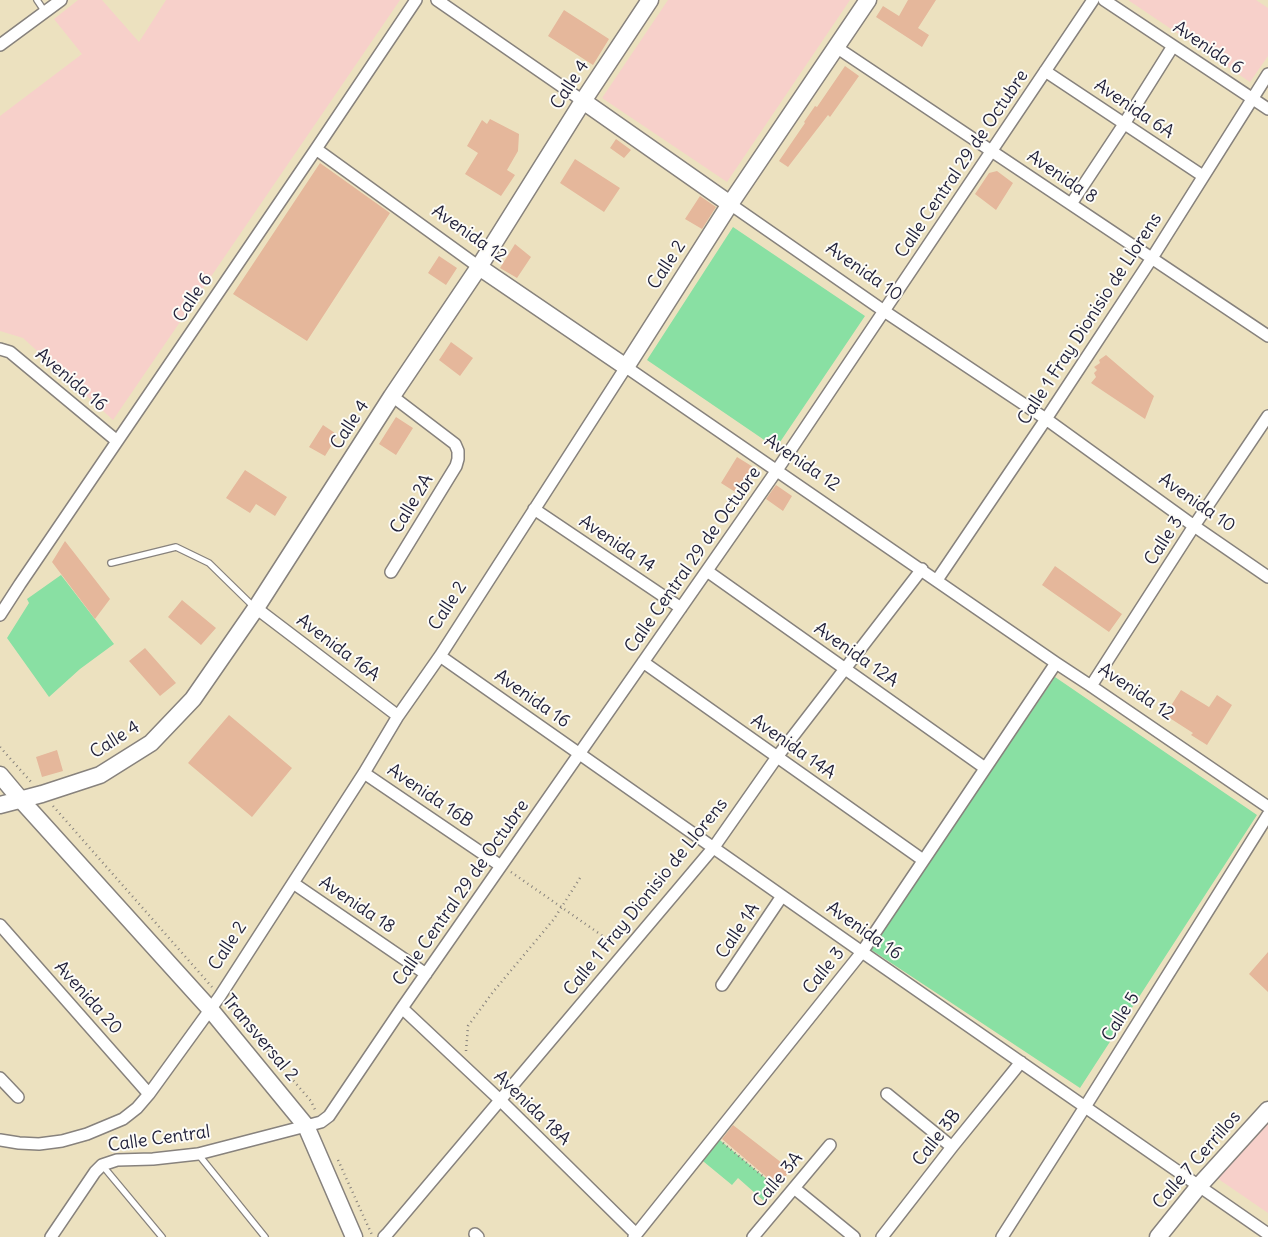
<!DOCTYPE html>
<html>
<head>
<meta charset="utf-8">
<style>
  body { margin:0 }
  canvas { display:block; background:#ece1bf }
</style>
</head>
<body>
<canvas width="1268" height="1237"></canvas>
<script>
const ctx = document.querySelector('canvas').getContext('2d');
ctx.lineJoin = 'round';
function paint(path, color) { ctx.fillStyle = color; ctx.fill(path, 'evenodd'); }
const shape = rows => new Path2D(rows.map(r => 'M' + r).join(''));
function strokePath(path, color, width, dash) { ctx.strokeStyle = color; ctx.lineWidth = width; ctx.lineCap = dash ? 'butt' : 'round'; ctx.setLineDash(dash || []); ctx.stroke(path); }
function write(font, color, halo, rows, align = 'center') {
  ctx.font = font + ' Delius,sans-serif'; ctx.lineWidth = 4; ctx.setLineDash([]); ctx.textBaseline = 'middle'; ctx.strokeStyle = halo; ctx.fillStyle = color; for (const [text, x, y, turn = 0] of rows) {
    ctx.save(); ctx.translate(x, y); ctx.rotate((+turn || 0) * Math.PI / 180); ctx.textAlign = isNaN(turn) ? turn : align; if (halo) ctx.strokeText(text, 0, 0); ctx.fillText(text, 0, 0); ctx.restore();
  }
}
const built = shape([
  [78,0,102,0,139,42,166,0,400,0,113,420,23,338,0,331,0,116,82,54,54,19],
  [668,0,850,0,727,182,602,98],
  [1128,0,1256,0,1268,8,1268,56,1250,82],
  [1268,1119,1268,1213,1214,1176]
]);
const green = shape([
  [733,227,865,316,776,448,647,360],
  [61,575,114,644,80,669,49,697,7,638,29,603,27,599],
  [1055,677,1257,815,1080,1088,870,949],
  [715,1136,776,1187,764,1201,738,1178,732,1185,698,1157]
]);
const building = shape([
  [908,0,936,0,918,28,929,35,922,47,876,17,883,6,899,16],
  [564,10,609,39,593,65,548,36],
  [845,66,859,76,830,117,828,115,788,167,779,161,805,123,804,122,815,106,817,107],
  [490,119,519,134,518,151,507,170,515,175,501,196,465,174,478,153,467,146,482,120,487,124],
  [616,139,631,150,624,158,610,148],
  [575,159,620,188,604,212,560,183],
  [320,163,390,213,307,341,233,294],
  [997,171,1013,183,996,210,975,194,989,173],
  [700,196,716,207,702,229,685,219],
  [515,244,531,257,517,278,500,268],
  [439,256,457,268,446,285,428,273],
  [451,342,473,358,460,376,439,360],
  [1106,355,1154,396,1145,419,1091,383,1096,377,1094,373,1097,370,1094,367,1100,363,1099,360],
  [396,417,413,428,396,455,379,444],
  [323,425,338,435,325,456,309,447],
  [737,457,758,470,740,495,721,483],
  [245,470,287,497,275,516,256,504,250,513,226,498],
  [776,485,792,496,783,511,766,499],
  [65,541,110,599,95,619,52,562],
  [1055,566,1122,614,1109,632,1042,585],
  [182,600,216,628,201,645,168,617],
  [145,648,176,683,160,696,129,661],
  [1181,690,1209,707,1217,695,1232,705,1207,745,1191,735,1193,733,1165,715],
  [229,715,292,768,252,817,188,763],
  [57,750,63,771,42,777,36,757],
  [1268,952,1268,992,1249,974],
  [733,1125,791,1170,777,1186,722,1139]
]);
const path = shape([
  [0,747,32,783],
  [53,806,212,987],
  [511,872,617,946],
  [228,1005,311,1101,316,1112],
  [466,1051,468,1026,493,992,554,919,580,878],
  [723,1143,778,1189],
  [338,1160,372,1235]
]);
const lane = shape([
  [37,0,45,12],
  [111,563,176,547,209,563,255,608],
  [198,1154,265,1237],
  [102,1165,162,1237]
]);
const street = shape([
  [437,0,583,101],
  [1104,0,1268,109],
  [0,45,61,0],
  [836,47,1268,336],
  [1045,71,1203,176],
  [316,149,479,267],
  [730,204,884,311,1046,419,1194,526,1268,577],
  [1071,204,1124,124,1173,46],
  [0,349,10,352,117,441],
  [534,509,681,608],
  [707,571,985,768],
  [391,572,456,466,458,459,458,451,455,444,392,396],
  [937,580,1046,419,1152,258,1268,74],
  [256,608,398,716],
  [0,615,20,584,316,149,416,0],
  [440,656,862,952,1268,1234],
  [643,662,923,860],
  [1091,686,1194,526,1268,416],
  [364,773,501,866],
  [293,883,426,974],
  [0,925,149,1094],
  [722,985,782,896],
  [402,1008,500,1100,636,1234],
  [0,1078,18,1097],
  [887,1094,952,1147],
  [0,1140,19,1143,39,1144,62,1141,87,1134,123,1119,137,1108,149,1094,220,996,364,773,398,716,440,656,626,367,1056,663,1091,686,1268,807],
  [794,1188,854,1237],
  [475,1234,478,1237],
  [51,1237,95,1172,102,1165,117,1160,153,1159,198,1154,306,1126,321,1122,329,1116,402,1008,777,470,1093,0],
  [384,1237,387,1234,714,847,777,757,922,569],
  [634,1237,862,952,1056,663],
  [753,1237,830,1145],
  [882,1237,952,1147,1021,1062],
  [1002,1237,1090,1099,1268,815]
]);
const secondary = shape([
  [583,101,730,204],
  [479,267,626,367,730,204,868,0],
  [0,775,21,800,210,1009,306,1126,354,1237],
  [0,805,42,794,100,775,151,743,193,699,256,608,392,396,479,267,583,101,650,0],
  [1158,1237,1199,1186,1268,1110]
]);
const streetNames = [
  ["Avenida 6",1208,48,34],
  ["Calle 4",570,85,-57],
  ["Avenida 6A",1134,109,34],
  ["Calle Central 29 de Octubre",962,164,-56],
  ["Avenida 8",1062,177,34],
  ["Avenida 12",469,234,35],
  ["Calle 2",667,265,-57],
  ["Avenida 10",864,272,35],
  ["Calle 6",193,298,-56],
  ["Calle 1 Fray Dionisio de Llorens",1090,319,-57],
  ["Avenida 16",71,380,40],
  ["Calle 4",350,425,-57],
  ["Avenida 12",802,463,34],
  ["Avenida 10",1197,503,35],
  ["Calle 2A",412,504,-59],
  ["Calle 3",1164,541,-57],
  ["Avenida 14",617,544,34],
  ["Calle Central 29 de Octubre",693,560,-55],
  ["Calle 2",448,606,-57],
  ["Avenida 16A",338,648,37],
  ["Avenida 12A",856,655,35],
  ["Avenida 12",1136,692,34],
  ["Avenida 16",532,699,35],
  ["Calle 4",115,740,-32],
  ["Avenida 14A",793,747,35],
  ["Avenida 16B",430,796,34],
  ["Calle Central 29 de Octubre",461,893,-55],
  ["Calle 1 Fray Dionisio de Llorens",646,897,-51],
  ["Avenida 18",357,905,34],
  ["Calle 1A",738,931,-56],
  ["Avenida 16",864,931,35],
  ["Calle 2",228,946,-57],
  ["Calle 3",824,971,-51],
  ["Avenida 20",88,998,48],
  ["Calle 5",1121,1017,-58],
  ["Transversal 2",260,1038,50],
  ["Avenida 18A",532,1108,44],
  ["Calle 3B",937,1138,-52],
  ["Calle Central",159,1139,-8],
  ["Calle 7 Cerrillos",1197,1160,-49],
  ["Calle 3A",778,1180,-50]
];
paint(built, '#f7d0ca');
paint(green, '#89e0a3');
paint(building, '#e5b79b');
strokePath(lane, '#87827d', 8);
strokePath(street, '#87827d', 14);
strokePath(secondary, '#87827d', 19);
strokePath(path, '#87827d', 2.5, [1, 4]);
strokePath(lane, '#fff', 5.5);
strokePath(street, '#fff', 11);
strokePath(secondary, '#fff', 16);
write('18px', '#22223b', '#fdfcf7', streetNames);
</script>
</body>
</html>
